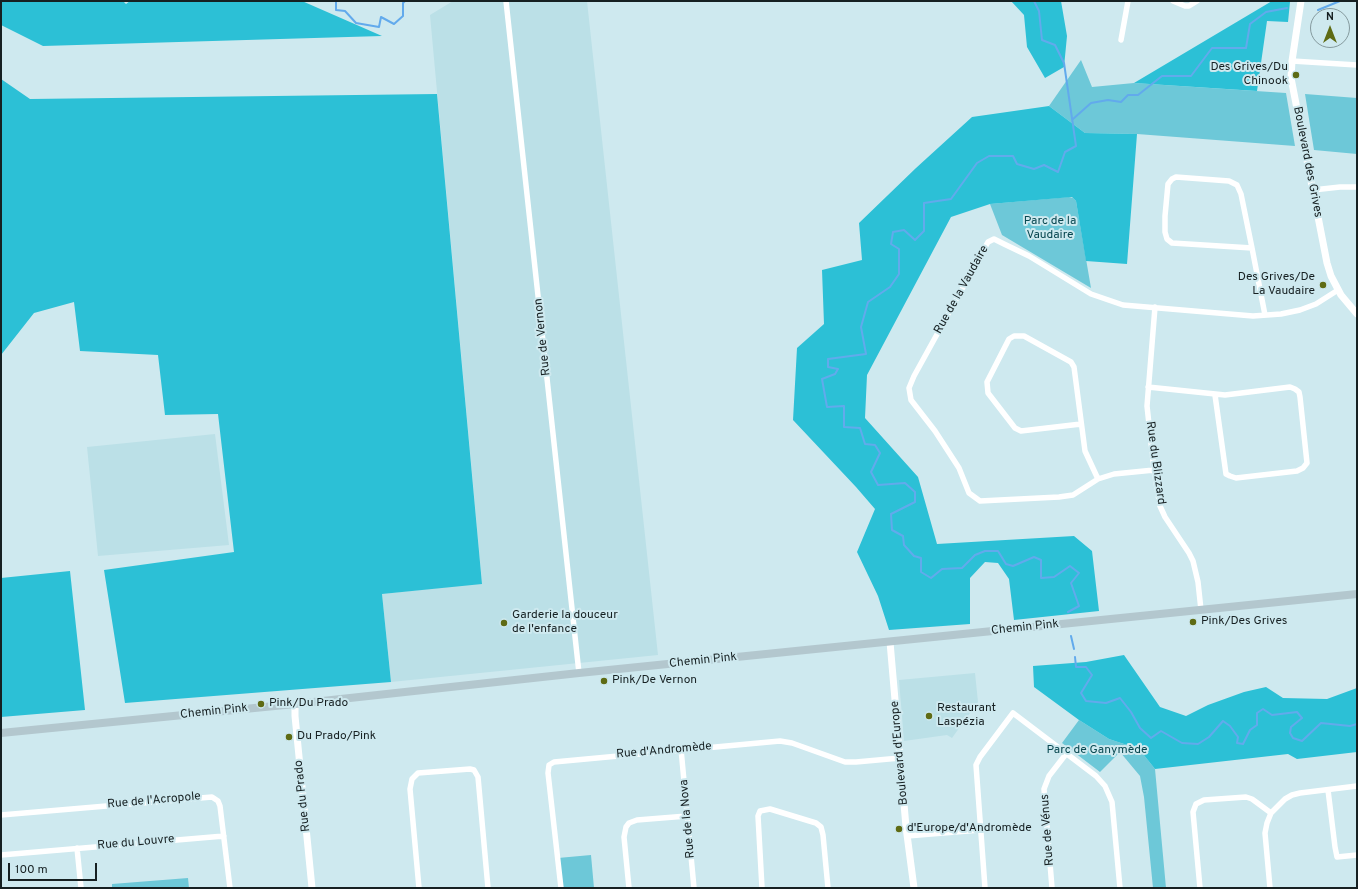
<!DOCTYPE html>
<html>
<head>
<meta charset="utf-8">
<style>
  body { margin:0 }
  #map { position:relative; width:1358px; height:889px; overflow:hidden; background:#cee9ef; font-family:Overpass,sans-serif }
  canvas { display:block }
  .frame { position:absolute; inset:0; border:2px solid #162022; pointer-events:none }
  .north { position:absolute; left:1310px; top:8px; width:40px; height:40px; box-sizing:border-box; background:#cee9ef; border:1px solid #84999d; border-radius:50%; rotate:0deg; font-size:11px; font-weight:700; line-height:16px; text-align:center; color:#162022 }
  .north::after { content:''; display:block; margin:auto; width:14px; height:18px; background:#5e6b14; clip-path:polygon(50% 0,100% 100%,50% 72%,0 100%) }
  .scale { position:absolute; left:8px; top:863px; width:89px; height:18px; box-sizing:border-box; border:2px solid #162022; border-top:0; padding-left:5px; font-size:12px; line-height:14px; white-space:nowrap; color:#162022; -webkit-text-stroke:3px #cee9ef; paint-order:stroke }
</style>
</head>
<body>
<div id="map">
<canvas width="1358" height="889"></canvas>
<div class="frame"></div>
<div class="north">N</div>
<div class="scale">100 m</div>
</div>
<script>
const ctx = document.querySelector('canvas').getContext('2d');
ctx.lineJoin = 'round';
function paint(path, color) { ctx.fillStyle = color; ctx.fill(path, 'evenodd'); }
const shape = rows => new Path2D(rows.map(r => 'M' + r).join(''));
function strokePath(path, color, width, dash) { ctx.strokeStyle = color; ctx.lineWidth = width; ctx.lineCap = dash ? 'butt' : 'round'; ctx.setLineDash(dash || []); ctx.stroke(path); }
function write(font, color, halo, rows, align = 'center') {
  ctx.font = font + ' Overpass,sans-serif'; ctx.lineWidth = 4; ctx.setLineDash([]); ctx.textBaseline = 'middle'; ctx.strokeStyle = halo; ctx.fillStyle = color; for (const [text, x, y, turn = 0] of rows) {
    ctx.save(); ctx.translate(x, y); ctx.rotate((+turn || 0) * Math.PI / 180); ctx.textAlign = isNaN(turn) ? turn : align; if (halo) ctx.strokeText(text, 0, 0); ctx.fillText(text, 0, 0); ctx.restore();
  }
}
const built = shape([
  [453,1,587,1,658,655,391,682,382,594,482,583,430,15],
  [215,434,229,545,98,556,87,447],
  [975,673,978,702,952,738,947,735,904,741,899,680]
]);
const green = shape([
  [1081,60,1092,87,1134,83,1286,93,1295,146,1137,134,1085,133,1049,106],
  [1305,94,1357,98,1357,154,1314,150],
  [1069,197,1073,198,1076,201,1091,288,1002,235,990,204],
  [1079,720,1109,739,1139,749,1155,769,1166,888,1153,888,1144,797,1140,776,1120,752,1100,772,1062,743],
  [591,855,594,888,561,888,558,858],
  [188,878,189,888,112,888,112,884]
]);
const forest = shape([
  [1,1,123,1,126,4,130,1,302,1,382,36,43,46,1,25],
  [1011,1,1061,1,1067,36,1064,67,1045,78,1027,47,1024,15],
  [1272,1,1290,2,1288,22,1267,21,1257,91,1134,83],
  [1,79,30,99,437,94,482,584,382,594,391,682,125,703,104,570,234,552,218,414,165,415,158,355,80,351,74,302,34,313,1,355],
  [1049,106,1085,133,1137,134,1127,264,1086,261,1076,201,1072,197,990,204,951,217,867,375,865,418,918,477,937,544,1074,536,1092,551,1099,611,1014,620,1009,579,998,563,985,562,970,578,970,624,889,630,878,596,857,552,875,509,856,487,793,420,797,348,824,324,822,270,862,260,859,223,916,168,972,117],
  [70,571,85,710,1,717,1,578],
  [1124,655,1160,707,1186,716,1208,705,1244,692,1266,687,1283,698,1327,699,1357,688,1357,752,1297,759,1288,754,1155,769,1139,749,1109,739,1079,720,1034,687,1033,666,1086,662]
]);
const stream = shape([
  [336,1,336,10,345,11,356,23,379,27,381,17,394,24,403,16,403,3,405,1],
  [1034,1,1039,11,1042,40,1055,45,1064,63,1076,146,1065,152,1058,172,1044,165,1034,169,1017,164,1013,156,989,156,977,163,951,199,924,203,924,231,915,240,904,230,893,232,891,244,899,249,899,274,890,287,868,302,861,327,866,354,828,359,828,367,838,369,835,374,822,379,827,407,844,406,844,427,860,428,865,444,875,445,880,453,871,472,878,485,905,483,915,492,915,502,891,514,892,530,903,536,904,545,914,556,921,558,921,572,931,578,942,569,962,568,975,555,985,551,998,551,1006,564,1013,566,1034,557,1041,560,1041,578,1054,577,1070,566,1079,573,1071,583,1079,606,1068,612],
  [1318,10,1340,1],
  [1073,119,1091,103,1108,100,1121,102,1128,95,1138,95,1162,76,1191,76,1212,48,1246,48,1250,24,1266,12,1287,8],
  [1071,636,1074,649],
  [1075,657,1076,667,1086,667,1092,675,1081,693,1086,701,1106,703,1120,698,1131,712,1140,728,1151,738,1161,731,1182,743,1198,744,1209,737,1223,721,1230,726,1238,737,1237,743,1243,744,1250,730,1257,725,1257,713,1263,709,1272,715,1297,712,1302,718,1291,727,1290,733,1293,738,1302,741,1321,723,1350,726,1357,724]
]);
const minor = shape([
  [506,1,579,673],
  [1173,1,1185,6,1189,6,1197,1],
  [1121,40,1128,1],
  [1292,61,1357,65],
  [1313,190,1340,187,1357,187],
  [1252,248,1172,243,1167,239,1165,232,1165,216,1168,184,1172,179,1176,177,1229,181,1237,185,1241,194,1252,248,1265,315],
  [1155,307,1147,406,1154,470,1160,506,1165,517,1189,553,1193,561,1198,582,1201,610],
  [1148,387,1225,395,1290,387,1295,389,1299,392,1300,397,1307,463,1303,468,1297,471,1236,478,1230,476,1226,474,1215,395],
  [1081,424,1021,431,1015,428,988,393,987,382,1009,339,1014,336,1024,336,1071,362,1074,367,1085,451,1098,479],
  [1154,470,1114,474,1098,479,1073,495,1059,497,980,501,969,493,959,468,935,431,911,400,909,388,914,376,988,242,994,239,1004,244,1029,256,1091,294,1123,305,1253,316,1281,314,1300,310,1316,304,1338,290],
  [681,749,694,888],
  [1328,790,1335,847,1337,857,1357,855],
  [1,815,212,797,218,801,220,806,230,888],
  [907,836,980,830],
  [77,848,81,888],
  [1,855,224,836],
  [419,888,410,789,412,779,418,773,470,769,474,770,478,777,488,888],
  [561,888,548,773,549,765,554,762,780,741,792,743,845,762,856,762,900,758],
  [629,888,624,837,626,827,629,823,637,820,687,816],
  [762,888,758,816,760,811,770,809,816,823,821,827,823,835,828,888],
  [985,888,976,765,980,757,1013,713,1096,776,1105,786,1112,802,1120,888],
  [1052,888,1044,789,1049,776,1066,754],
  [1200,888,1193,812,1196,804,1204,800,1246,797,1252,799,1271,813],
  [1270,888,1265,833,1267,823,1271,813,1285,799,1292,795,1300,793,1357,786]
]);
const tertiary = shape([
  [1301,1,1292,61,1291,78,1327,263,1331,276,1341,295,1357,314],
  [890,642,906,827,914,888],
  [295,704,295,716,312,888]
]);
const secondary = shape([
  [1,733,295,704,579,673,1357,594]
]);
const markers = [
  [1296,75,4,"#5e6b14"],
  [1323,285,4,"#5e6b14"],
  [1193,622,4,"#5e6b14"],
  [504,623,4,"#5e6b14"],
  [604,681,4,"#5e6b14"],
  [261,704,4,"#5e6b14"],
  [929,716,4,"#5e6b14"],
  [289,737,4,"#5e6b14"],
  [899,829,4,"#5e6b14"]
];
const poiNames = [
  ["Des Grives/Du",1288,68,"right"],
  ["Chinook",1288,82,"right"],
  ["Des Grives/De",1315,278,"right"],
  ["La Vaudaire",1315,292,"right"],
  ["Garderie la douceur",512,616],
  ["de l'enfance",512,630],
  ["Pink/Des Grives",1201,622],
  ["Pink/De Vernon",612,681],
  ["Pink/Du Prado",269,704],
  ["Restaurant",937,709],
  ["Laspézia",937,723],
  ["Du Prado/Pink",297,737],
  ["d'Europe/d'Andromède",907,829]
];
const streetNames = [
  ["Boulevard des Grives",1307,162,79],
  ["Rue de la Vaudaire",962,290,-61],
  ["Rue de Vernon",543,337,-96],
  ["Rue du Blizzard",1155,463,82],
  ["Chemin Pink",1025,628,-6],
  ["Chemin Pink",703,661,-6],
  ["Chemin Pink",214,712,-6],
  ["Rue d'Andromède",664,751,-5],
  ["Boulevard d'Europe",900,753,-95],
  ["Rue du Prado",303,796,-96],
  ["Rue de l'Acropole",154,801,-5],
  ["Rue de la Nova",688,819,-95],
  ["Rue de Vénus",1048,830,-94],
  ["Rue du Louvre",136,843,-5]
];
const parkNames = [
  ["Parc de la",1050,222],
  ["Vaudaire",1050,236],
  ["Parc de Ganymède",1097,751]
];
paint(built, '#bbe0e7');
paint(green, '#6dc8d8');
paint(forest, '#2cc0d6');
strokePath(stream, '#62aaec', 2);
strokePath(minor, '#fff', 5.5);
strokePath(tertiary, '#fff', 7);
strokePath(secondary, '#b3c7ce', 8);
for (const [x, y, r, color] of markers) { const dot = new Path2D(); dot.arc(x, y, r, 0, 2 * Math.PI); ctx.fillStyle = color; ctx.fill(dot); strokePath(dot, '#cee9ef', 1.5); }
write('12px', '#162022', '#cee9ef', poiNames, 'left');
write('12px', '#162022', '#cee9ef', streetNames);
write('12px', '#094851', '#cee9ef', parkNames);
</script>
</body>
</html>
